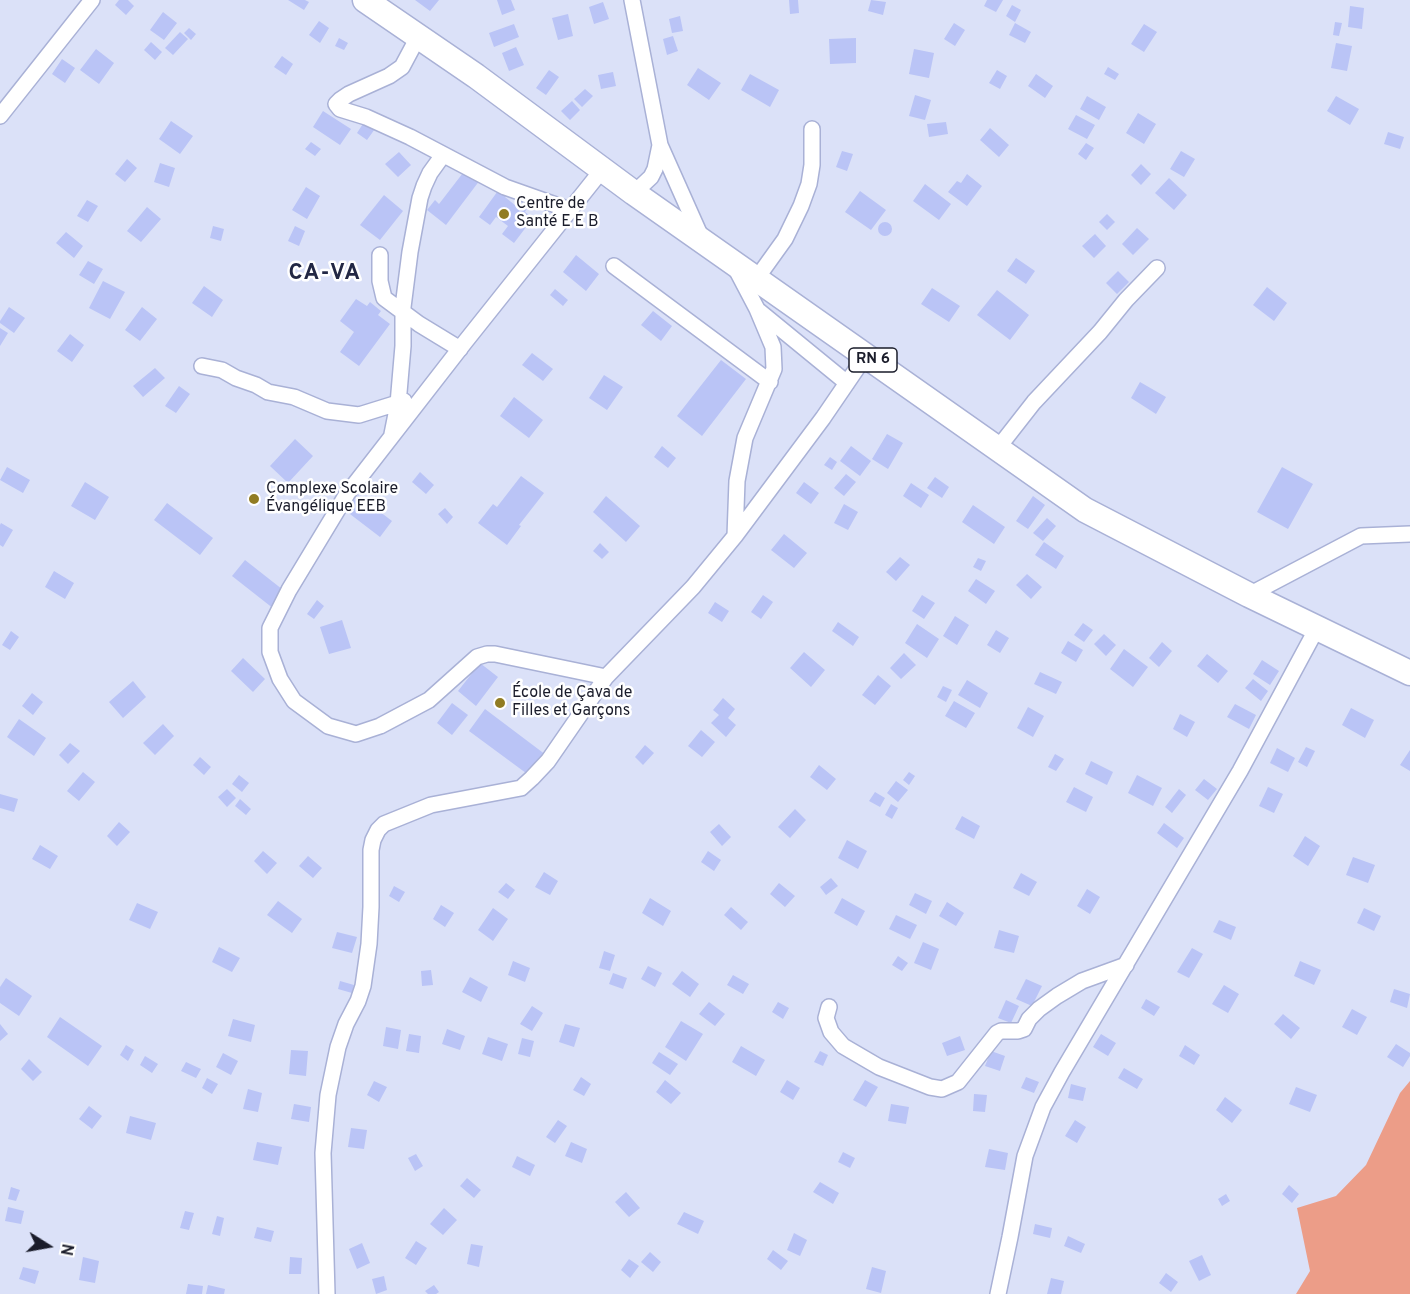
<!DOCTYPE html>
<html>
<head>
<meta charset="utf-8">
<style>
  body { margin:0 }
  #map { position:relative; width:1410px; height:1294px; overflow:hidden; background:#dbe1f8; font-family:Overpass,sans-serif }
  canvas { display:block }
  .north { position:absolute; left:18px; top:1216px; width:60px; height:60px; -webkit-text-stroke:4px #fff; paint-order:stroke; rotate:101deg; font-size:16px; font-weight:700; line-height:24px; text-align:center; color:#1a1c2a }
  .north::after { content:''; display:block; margin:auto; width:21px; height:27px; background:#1a1c2a; clip-path:polygon(50% 0,100% 100%,50% 72%,0 100%) }
</style>
</head>
<body>
<div id="map">
<canvas width="1410" height="1294"></canvas>
<div class="north">N</div>
</div>
<script>
const ctx = document.querySelector('canvas').getContext('2d');
ctx.lineJoin = 'round';
function paint(path, color) { ctx.fillStyle = color; ctx.fill(path, 'evenodd'); }
const shape = rows => new Path2D(rows.map(r => 'M' + r).join(''));
function strokePath(path, color, width, dash) { ctx.strokeStyle = color; ctx.lineWidth = width; ctx.lineCap = dash ? 'butt' : 'round'; ctx.setLineDash(dash || []); ctx.stroke(path); }
function write(font, color, halo, rows, align = 'center') {
  ctx.font = font + ' Overpass,sans-serif'; ctx.lineWidth = 5; ctx.setLineDash([]); ctx.textBaseline = 'middle'; ctx.strokeStyle = halo; ctx.fillStyle = color; for (const [text, x, y, turn = 0] of rows) {
    ctx.save(); ctx.translate(x, y); ctx.rotate((+turn || 0) * Math.PI / 180); ctx.textAlign = isNaN(turn) ? turn : align; if (halo) ctx.strokeText(text, 0, 0); ctx.fillText(text, 0, 0); ctx.restore();
  }
}
const green = shape([
  [1410,1081,1410,1294,1296,1294,1310,1271,1297,1208,1336,1196,1366,1165,1400,1093]
]);
const building = shape([
  [119,0,128,0,134,6,126,15,115,5],
  [288,0,305,0,309,2,304,10],
  [415,0,439,0,430,11],
  [497,0,511,0,515,10,502,15],
  [789,0,798,0,799,13,790,14],
  [871,0,886,2,883,15,868,11],
  [987,0,1003,0,996,12,984,6],
  [603,2,609,19,594,24,589,7],
  [1012,5,1021,10,1015,22,1006,16],
  [1350,6,1364,8,1362,29,1348,27],
  [163,12,177,23,164,40,150,30],
  [568,14,573,36,558,40,552,18],
  [680,16,683,31,672,33,669,19],
  [319,21,329,28,320,43,309,35],
  [1335,22,1342,23,1339,36,1333,35],
  [954,23,965,30,955,46,944,39],
  [1015,23,1031,32,1025,43,1009,35],
  [514,24,519,37,494,47,489,33],
  [1144,24,1157,32,1144,52,1131,44],
  [189,28,196,34,191,40,184,33],
  [180,32,188,39,173,55,165,48],
  [673,36,678,51,667,55,663,39],
  [339,38,348,43,344,50,335,46],
  [856,38,856,63,830,64,829,39],
  [151,42,162,52,155,60,144,50],
  [1336,43,1352,46,1347,71,1331,68],
  [516,47,524,65,509,71,502,53],
  [96,49,114,63,99,84,80,70],
  [914,49,934,53,929,78,909,74],
  [282,56,293,64,286,75,274,67],
  [62,59,75,68,65,83,52,74],
  [1108,67,1119,74,1115,80,1104,74],
  [698,68,721,83,709,100,687,85],
  [549,70,559,77,546,95,536,88],
  [997,70,1007,76,1000,89,989,83],
  [613,72,616,86,601,89,598,75],
  [750,74,779,90,770,107,741,90],
  [1036,74,1053,86,1045,98,1028,86],
  [585,89,593,96,582,107,574,99],
  [915,95,931,100,925,120,909,116],
  [1087,96,1106,107,1099,120,1080,109],
  [1336,96,1359,109,1350,125,1327,111],
  [572,101,580,110,570,120,561,111],
  [323,111,351,129,340,145,313,127],
  [1138,113,1156,124,1144,144,1126,133],
  [1076,115,1095,125,1087,139,1068,129],
  [366,119,377,126,367,140,357,133],
  [171,121,193,136,180,154,159,139],
  [946,122,948,134,929,137,927,124],
  [990,128,1009,145,999,157,980,140],
  [1388,132,1404,137,1400,149,1384,144],
  [311,142,321,149,315,156,305,149],
  [1086,143,1094,148,1086,160,1078,154],
  [842,151,853,154,847,171,836,167],
  [1181,151,1195,159,1184,177,1170,169],
  [399,152,411,165,398,177,385,164],
  [127,159,137,168,125,182,115,174],
  [160,163,175,168,169,187,154,182],
  [1141,164,1151,174,1141,185,1131,175],
  [466,169,480,180,446,225,427,210,435,200,439,204],
  [967,174,982,186,967,206,948,192,957,181,961,183],
  [1169,178,1187,195,1174,210,1155,193],
  [925,184,951,204,939,220,913,201],
  [306,187,320,196,307,219,292,210],
  [500,188,508,193,505,197,516,206,519,202,527,208,525,212,533,218,514,243,502,234,508,226,496,217,490,225,479,217],
  [860,191,886,210,871,230,845,212],
  [384,195,403,211,380,240,360,225],
  [87,200,98,206,88,222,77,216],
  [147,207,161,219,141,242,127,231],
  [1107,214,1115,222,1107,230,1099,222],
  '878 229a7 7 0 1 1 14 0a7 7 0 1 1-14 0Z',
  [213,226,224,229,221,241,210,238],
  [295,226,305,231,299,246,288,241],
  [1137,228,1149,239,1133,255,1122,244],
  [66,232,83,246,74,258,56,243],
  [1095,234,1106,246,1094,258,1082,246],
  [576,255,599,274,586,291,563,272],
  [1016,258,1035,271,1026,284,1007,271],
  [88,261,103,269,94,284,79,275],
  [1118,271,1129,282,1117,294,1106,283],
  [103,281,125,292,110,319,89,308],
  [204,286,223,300,212,317,192,303],
  [1267,287,1287,303,1274,321,1253,305],
  [932,288,960,306,949,322,921,304],
  [555,289,568,300,563,306,550,295],
  [997,290,1029,315,1010,340,977,315],
  [356,299,367,306,370,302,381,311,378,315,390,324,359,366,340,352,354,332,340,321],
  [9,307,25,318,14,333,0,323,0,321],
  [142,307,157,319,140,341,125,330],
  [653,311,672,326,661,341,641,325],
  [0,328,8,333,0,346],
  [70,334,84,345,72,362,57,351],
  [532,353,553,369,543,381,522,365],
  [721,360,746,379,702,436,677,416],
  [155,368,165,378,143,397,133,386],
  [604,375,623,387,607,410,589,398],
  [1140,382,1166,397,1156,414,1131,398],
  [179,386,190,394,176,413,165,406],
  [514,397,543,420,529,438,500,416],
  [887,434,903,443,888,469,872,459],
  [295,439,313,456,288,483,270,466],
  [662,446,676,458,668,468,654,457],
  [851,446,871,461,860,476,840,461],
  [830,457,837,462,832,470,824,465],
  [7,467,30,480,23,493,0,480],
  [1282,467,1313,484,1288,529,1257,512],
  [420,472,434,485,426,494,412,482],
  [846,474,856,482,844,496,834,488],
  [521,476,544,493,519,525,521,526,507,545,478,523,493,504,497,507],
  [935,477,949,487,942,498,927,488],
  [85,482,109,497,95,520,71,506],
  [804,482,819,493,811,504,796,493],
  [911,483,929,495,921,508,903,496],
  [358,495,392,521,380,537,346,511],
  [606,496,640,526,626,542,593,512],
  [1033,496,1045,505,1028,529,1016,521],
  [167,503,213,538,200,555,154,520],
  [844,504,858,512,848,530,834,523],
  [973,505,1005,527,994,544,962,522],
  [445,508,453,517,447,524,438,514],
  [1047,518,1056,526,1043,541,1033,533],
  [1,523,13,530,3,547,0,545,0,525],
  [784,534,807,553,794,568,771,550],
  [1044,542,1064,556,1056,569,1035,555],
  [600,543,609,552,602,559,593,551],
  [900,557,910,565,896,581,886,572],
  [978,558,986,561,981,571,973,567],
  [245,560,287,593,274,609,232,576],
  [54,571,74,583,65,599,45,587],
  [1027,574,1042,587,1031,599,1016,585],
  [976,579,995,591,986,604,968,591],
  [763,595,773,602,761,619,751,612],
  [922,595,935,603,924,619,912,611],
  [317,600,324,606,314,619,307,614],
  [715,602,729,611,722,622,708,613],
  [955,616,969,625,957,645,943,636],
  [342,620,351,648,329,654,320,627],
  [838,622,859,637,853,646,832,631],
  [1083,623,1093,630,1084,642,1074,635],
  [917,624,939,639,927,658,905,643],
  [996,630,1009,638,1000,653,987,645],
  [11,631,19,637,10,650,2,645],
  [1104,634,1116,645,1106,656,1094,644],
  [1068,641,1083,650,1076,662,1061,653],
  [1162,642,1172,651,1159,667,1149,658],
  [1124,649,1148,667,1133,687,1110,669],
  [804,652,825,670,811,687,790,668],
  [904,653,916,665,901,679,890,668],
  [1207,654,1228,671,1218,683,1197,666],
  [243,658,265,679,253,692,231,671],
  [1262,660,1279,671,1270,685,1253,674],
  [480,663,498,677,476,706,458,691],
  [1040,672,1062,682,1056,694,1034,684],
  [878,675,891,686,875,705,862,695],
  [1253,679,1268,691,1261,701,1245,688],
  [967,680,988,693,980,708,958,695],
  [133,681,146,697,123,718,109,702],
  [943,686,952,690,946,702,937,697],
  [32,693,43,702,33,715,22,706],
  [723,698,735,709,728,718,736,725,726,737,711,723,719,715,713,710],
  [954,701,975,713,966,728,945,716],
  [452,703,468,715,452,735,437,723],
  [1235,704,1256,715,1249,729,1227,717],
  [1028,707,1044,716,1033,737,1017,728],
  [1351,708,1374,720,1365,738,1342,725],
  [485,709,546,755,530,776,469,731],
  [1180,714,1195,722,1187,737,1173,729],
  [19,719,46,738,34,756,7,737],
  [163,724,174,736,155,755,143,743],
  [701,730,715,742,702,757,688,746],
  [70,743,80,751,68,764,59,755],
  [645,745,654,753,643,765,635,757],
  [1306,747,1315,751,1307,767,1298,762],
  [1277,748,1295,758,1288,772,1270,763],
  [1410,750,1410,771,1400,765],
  [1055,754,1064,759,1056,771,1048,767],
  [200,757,211,767,204,775,193,765],
  [1091,761,1113,772,1107,785,1085,774],
  [819,765,836,779,827,790,810,777],
  [83,772,95,782,79,801,67,791],
  [909,772,915,776,909,785,903,780],
  [239,775,249,783,242,792,232,784],
  [1137,775,1162,788,1153,806,1128,793],
  [1204,779,1217,789,1208,800,1195,790],
  [896,781,908,790,898,802,887,793],
  [1074,787,1093,797,1086,812,1066,802],
  [1268,787,1283,794,1274,813,1259,806],
  [227,789,236,798,227,807,218,797],
  [1179,789,1186,795,1172,813,1165,807],
  [875,792,885,798,880,807,869,801],
  [0,794,18,799,14,812,0,808],
  [240,799,251,809,246,815,235,806],
  [891,804,898,808,892,819,885,815],
  [795,809,806,820,790,838,778,827],
  [962,816,980,826,974,839,955,829],
  [119,822,130,832,117,846,107,836],
  [1164,823,1184,838,1177,848,1157,833],
  [719,824,731,837,722,846,710,832],
  [1305,836,1320,846,1308,866,1293,856],
  [847,840,867,851,858,869,838,858],
  [40,845,58,856,50,869,32,859],
  [263,851,277,863,267,874,254,861],
  [708,851,721,860,714,871,701,862],
  [308,856,322,868,313,878,299,866],
  [1353,857,1375,865,1368,883,1346,875],
  [544,872,558,881,550,895,535,887],
  [1021,873,1037,882,1029,896,1013,888],
  [831,878,838,886,826,895,820,887],
  [506,883,515,890,508,899,498,892],
  [779,883,795,896,785,907,770,894],
  [394,886,405,892,399,902,389,896],
  [1087,889,1100,897,1090,914,1077,906],
  [915,893,932,901,926,914,909,905],
  [650,898,671,911,663,926,642,913],
  [842,898,865,911,857,926,834,913],
  [278,901,302,919,292,933,267,915],
  [947,902,964,913,956,926,939,916],
  [137,903,158,912,150,929,129,920],
  [441,905,454,913,445,927,433,919],
  [731,907,748,922,741,930,724,915],
  [493,908,508,919,493,941,478,930],
  [1364,908,1381,916,1374,931,1357,923],
  [896,915,917,925,910,939,889,929],
  [1219,920,1236,927,1231,940,1213,932],
  [999,930,1019,936,1014,953,994,948],
  [337,932,357,937,352,953,332,948],
  [923,942,939,949,931,970,914,963],
  [219,947,240,958,232,972,212,962],
  [1192,948,1203,954,1189,978,1177,972],
  [604,951,615,955,610,971,599,968],
  [898,956,908,963,902,971,892,965],
  [513,961,530,968,525,982,508,975],
  [1300,961,1321,970,1314,985,1294,976],
  [648,966,662,973,655,987,641,979],
  [431,970,433,985,422,986,421,971],
  [682,971,699,984,690,997,672,984],
  [613,973,627,978,623,989,609,984],
  [733,975,749,984,743,994,727,985],
  [470,977,488,987,481,1002,462,992],
  [6,978,32,996,19,1016,0,1003,0,987],
  [1026,979,1042,986,1032,1006,1016,999],
  [340,981,354,985,352,993,338,989],
  [1224,985,1239,994,1228,1013,1212,1004],
  [1394,989,1410,994,1407,1008,1390,1002],
  [1146,999,1160,1007,1154,1016,1141,1008],
  [1006,1000,1019,1006,1011,1023,998,1018],
  [709,1002,725,1014,715,1026,699,1014],
  [778,1002,789,1008,783,1019,772,1012],
  [532,1006,543,1013,532,1031,520,1024],
  [1352,1009,1367,1017,1357,1035,1342,1027],
  [1283,1014,1300,1028,1291,1039,1274,1024],
  [60,1017,102,1046,88,1066,47,1037],
  [233,1019,255,1025,251,1042,228,1036],
  [681,1021,703,1034,686,1061,665,1047],
  [0,1024,8,1034,0,1041],
  [565,1024,580,1028,574,1047,559,1042],
  [386,1027,401,1030,398,1049,383,1046],
  [447,1029,465,1036,460,1050,442,1044],
  [409,1034,421,1036,419,1053,406,1051],
  [1101,1034,1116,1043,1108,1056,1093,1047],
  [960,1036,965,1050,947,1056,942,1043],
  [488,1037,508,1044,502,1061,482,1054],
  [522,1038,534,1041,530,1057,518,1054],
  [1396,1044,1410,1053,1410,1056,1403,1067,1387,1057],
  [126,1045,134,1050,128,1061,120,1055],
  [1185,1045,1200,1055,1194,1065,1179,1056],
  [741,1046,765,1060,756,1076,732,1062],
  [291,1050,308,1051,306,1076,289,1074],
  [820,1051,828,1055,823,1066,814,1062],
  [991,1051,1005,1056,1000,1071,985,1066],
  [659,1052,678,1064,670,1075,652,1063],
  [223,1053,238,1061,231,1075,216,1067],
  [145,1056,158,1064,152,1073,140,1065],
  [29,1059,42,1072,33,1081,21,1069],
  [186,1062,201,1069,196,1078,181,1071],
  [1124,1068,1143,1079,1137,1089,1118,1078],
  [581,1077,591,1084,584,1096,573,1090],
  [1026,1077,1039,1082,1034,1093,1021,1088],
  [207,1078,218,1084,212,1094,202,1088],
  [665,1080,681,1093,671,1104,656,1092],
  [787,1080,800,1088,793,1100,780,1092],
  [865,1080,878,1087,866,1107,853,1100],
  [374,1081,387,1087,379,1102,367,1095],
  [1071,1084,1086,1088,1083,1101,1068,1098],
  [1296,1087,1317,1095,1310,1112,1289,1104],
  [248,1089,262,1093,258,1112,243,1109],
  [974,1094,987,1095,985,1112,973,1111],
  [1225,1097,1242,1110,1232,1123,1216,1110],
  [294,1104,311,1107,309,1122,291,1119],
  [891,1104,909,1107,906,1124,888,1121],
  [89,1106,102,1116,92,1129,79,1119],
  [130,1116,156,1123,151,1140,126,1133],
  [558,1120,567,1126,555,1143,546,1137],
  [1075,1120,1086,1127,1077,1143,1065,1136],
  [351,1128,367,1130,364,1149,348,1147],
  [257,1142,282,1147,278,1165,253,1160],
  [571,1142,587,1149,582,1163,565,1156],
  [989,1149,1008,1153,1005,1170,985,1167],
  [843,1152,855,1158,850,1168,838,1162],
  [416,1154,423,1166,415,1171,408,1158],
  [517,1156,535,1165,530,1176,512,1167],
  [467,1178,481,1190,474,1198,460,1186],
  [820,1182,839,1193,833,1204,813,1192],
  [1289,1185,1299,1194,1292,1203,1282,1194],
  [11,1187,20,1190,16,1201,8,1199],
  [626,1192,640,1208,629,1217,615,1202],
  [1226,1194,1230,1201,1222,1206,1218,1199],
  [8,1207,24,1211,21,1224,5,1221],
  [444,1208,457,1220,443,1235,430,1224],
  [185,1211,194,1213,189,1230,180,1228],
  [684,1212,704,1221,698,1234,677,1224],
  [217,1216,224,1218,220,1236,212,1234],
  [1035,1224,1052,1228,1050,1238,1033,1234],
  [257,1227,274,1231,271,1242,254,1238],
  [794,1233,807,1240,800,1256,787,1250],
  [1068,1236,1085,1244,1081,1253,1064,1246],
  [416,1241,427,1248,416,1265,405,1258],
  [362,1243,370,1263,357,1269,349,1249],
  [471,1244,483,1246,479,1267,467,1264],
  [773,1250,788,1261,781,1270,767,1259],
  [650,1252,661,1262,653,1272,641,1262],
  [1202,1255,1211,1275,1199,1281,1189,1261],
  [83,1257,99,1261,95,1283,79,1280],
  [290,1257,302,1258,301,1274,289,1274],
  [629,1259,639,1266,630,1278,621,1270],
  [23,1267,39,1271,35,1284,19,1279],
  [872,1267,886,1271,881,1293,866,1289],
  [1166,1273,1178,1282,1171,1292,1159,1283],
  [384,1276,387,1290,376,1294,372,1279],
  [1051,1278,1064,1281,1061,1294,1047,1294],
  [188,1284,203,1286,202,1294,186,1294],
  [208,1285,225,1289,224,1294,206,1294],
  [434,1285,439,1292,436,1294,428,1294,425,1291]
]);
const minor = shape([
  [632,0,660,145,701,237],
  [418,37,402,67,389,76,349,94,340,100,336,104,340,109,366,117,410,137,505,187,570,210],
  [0,116,92,0],
  [602,170,465,342,347,494,289,590,270,628,270,652,280,679,294,701,328,726,356,734,380,726,429,700,477,657,487,654,495,654,606,677],
  [634,193,651,177,655,169,660,145],
  [380,255,380,281,384,298,419,324,460,349],
  [614,266,770,382],
  [757,278,785,239,801,206,809,184,812,165,812,129],
  [759,311,847,383],
  [202,366,222,370,236,378,256,385,268,392,294,397,327,411,359,415,404,401],
  [392,434,398,404,403,346,403,307,410,252,420,198,424,186,430,173,443,155],
  [998,448,1034,402,1100,332,1126,300,1157,268],
  [735,536,737,481,745,438,774,369,773,347,757,309,736,269],
  [1249,595,1361,536,1410,534],
  [829,1007,826,1018,831,1032,843,1046,879,1067,930,1087,942,1089,958,1082,997,1033,1001,1031,1018,1031,1024,1029,1029,1019,1039,1009,1057,996,1082,981,1126,965],
  [327,1294,323,1153,328,1095,338,1047,346,1024,358,1001,363,986,369,944,371,907,371,850,373,840,378,830,384,824,431,805,521,788,532,778,548,761,606,677,693,587,735,536,823,418,866,355],
  [998,1294,1010,1237,1025,1156,1043,1107,1062,1072,1240,771,1317,628]
]);
const primary = shape([
  [365,0,476,76,634,193,1085,510,1249,595,1410,673]
]);
const markers = [
  [504,214,6,"#917c23"],
  [254,499,6,"#917c23"],
  [500,703,6,"#917c23"]
];
const shields = [
  [873,360,48]
];
const shieldNames = [
  ["RN 6",873,360]
];
const poiNames = [
  ["Centre de",516,205],
  ["Santé E E B",516,223],
  ["Complexe Scolaire",266,490],
  ["Évangélique EEB",266,508],
  ["École de Çava de",512,694],
  ["Filles et Garçons",512,712]
];
const districtNames = [
  ["CA-VA",325,275]
];
paint(green, '#ec9d88');
paint(building, '#bac4f6');
strokePath(minor, '#a9b1d6', 18);
strokePath(primary, '#a9b1d6', 27);
strokePath(minor, '#fff', 15);
strokePath(primary, '#fff', 24);
for (const [x, y, r, color] of markers) { const dot = new Path2D(); dot.arc(x, y, r, 0, 2 * Math.PI); ctx.fillStyle = color; ctx.fill(dot); strokePath(dot, '#fff', 2); }
for (const [x, y, w] of shields) { const box = new Path2D(); box.roundRect(x - w / 2, y - 12, w, 24, 4.5); ctx.fillStyle = '#fff'; ctx.fill(box); strokePath(box, '#1a1c2a', 1.5); }
write('bold 15px', '#1a1c2a', null, shieldNames);
write('16px', '#1a1c2a', '#fff', poiNames, 'left');
ctx.letterSpacing = '1.5px';
write('bold 22px', '#222744', '#fff', districtNames);
ctx.letterSpacing = '0px';
</script>
</body>
</html>
